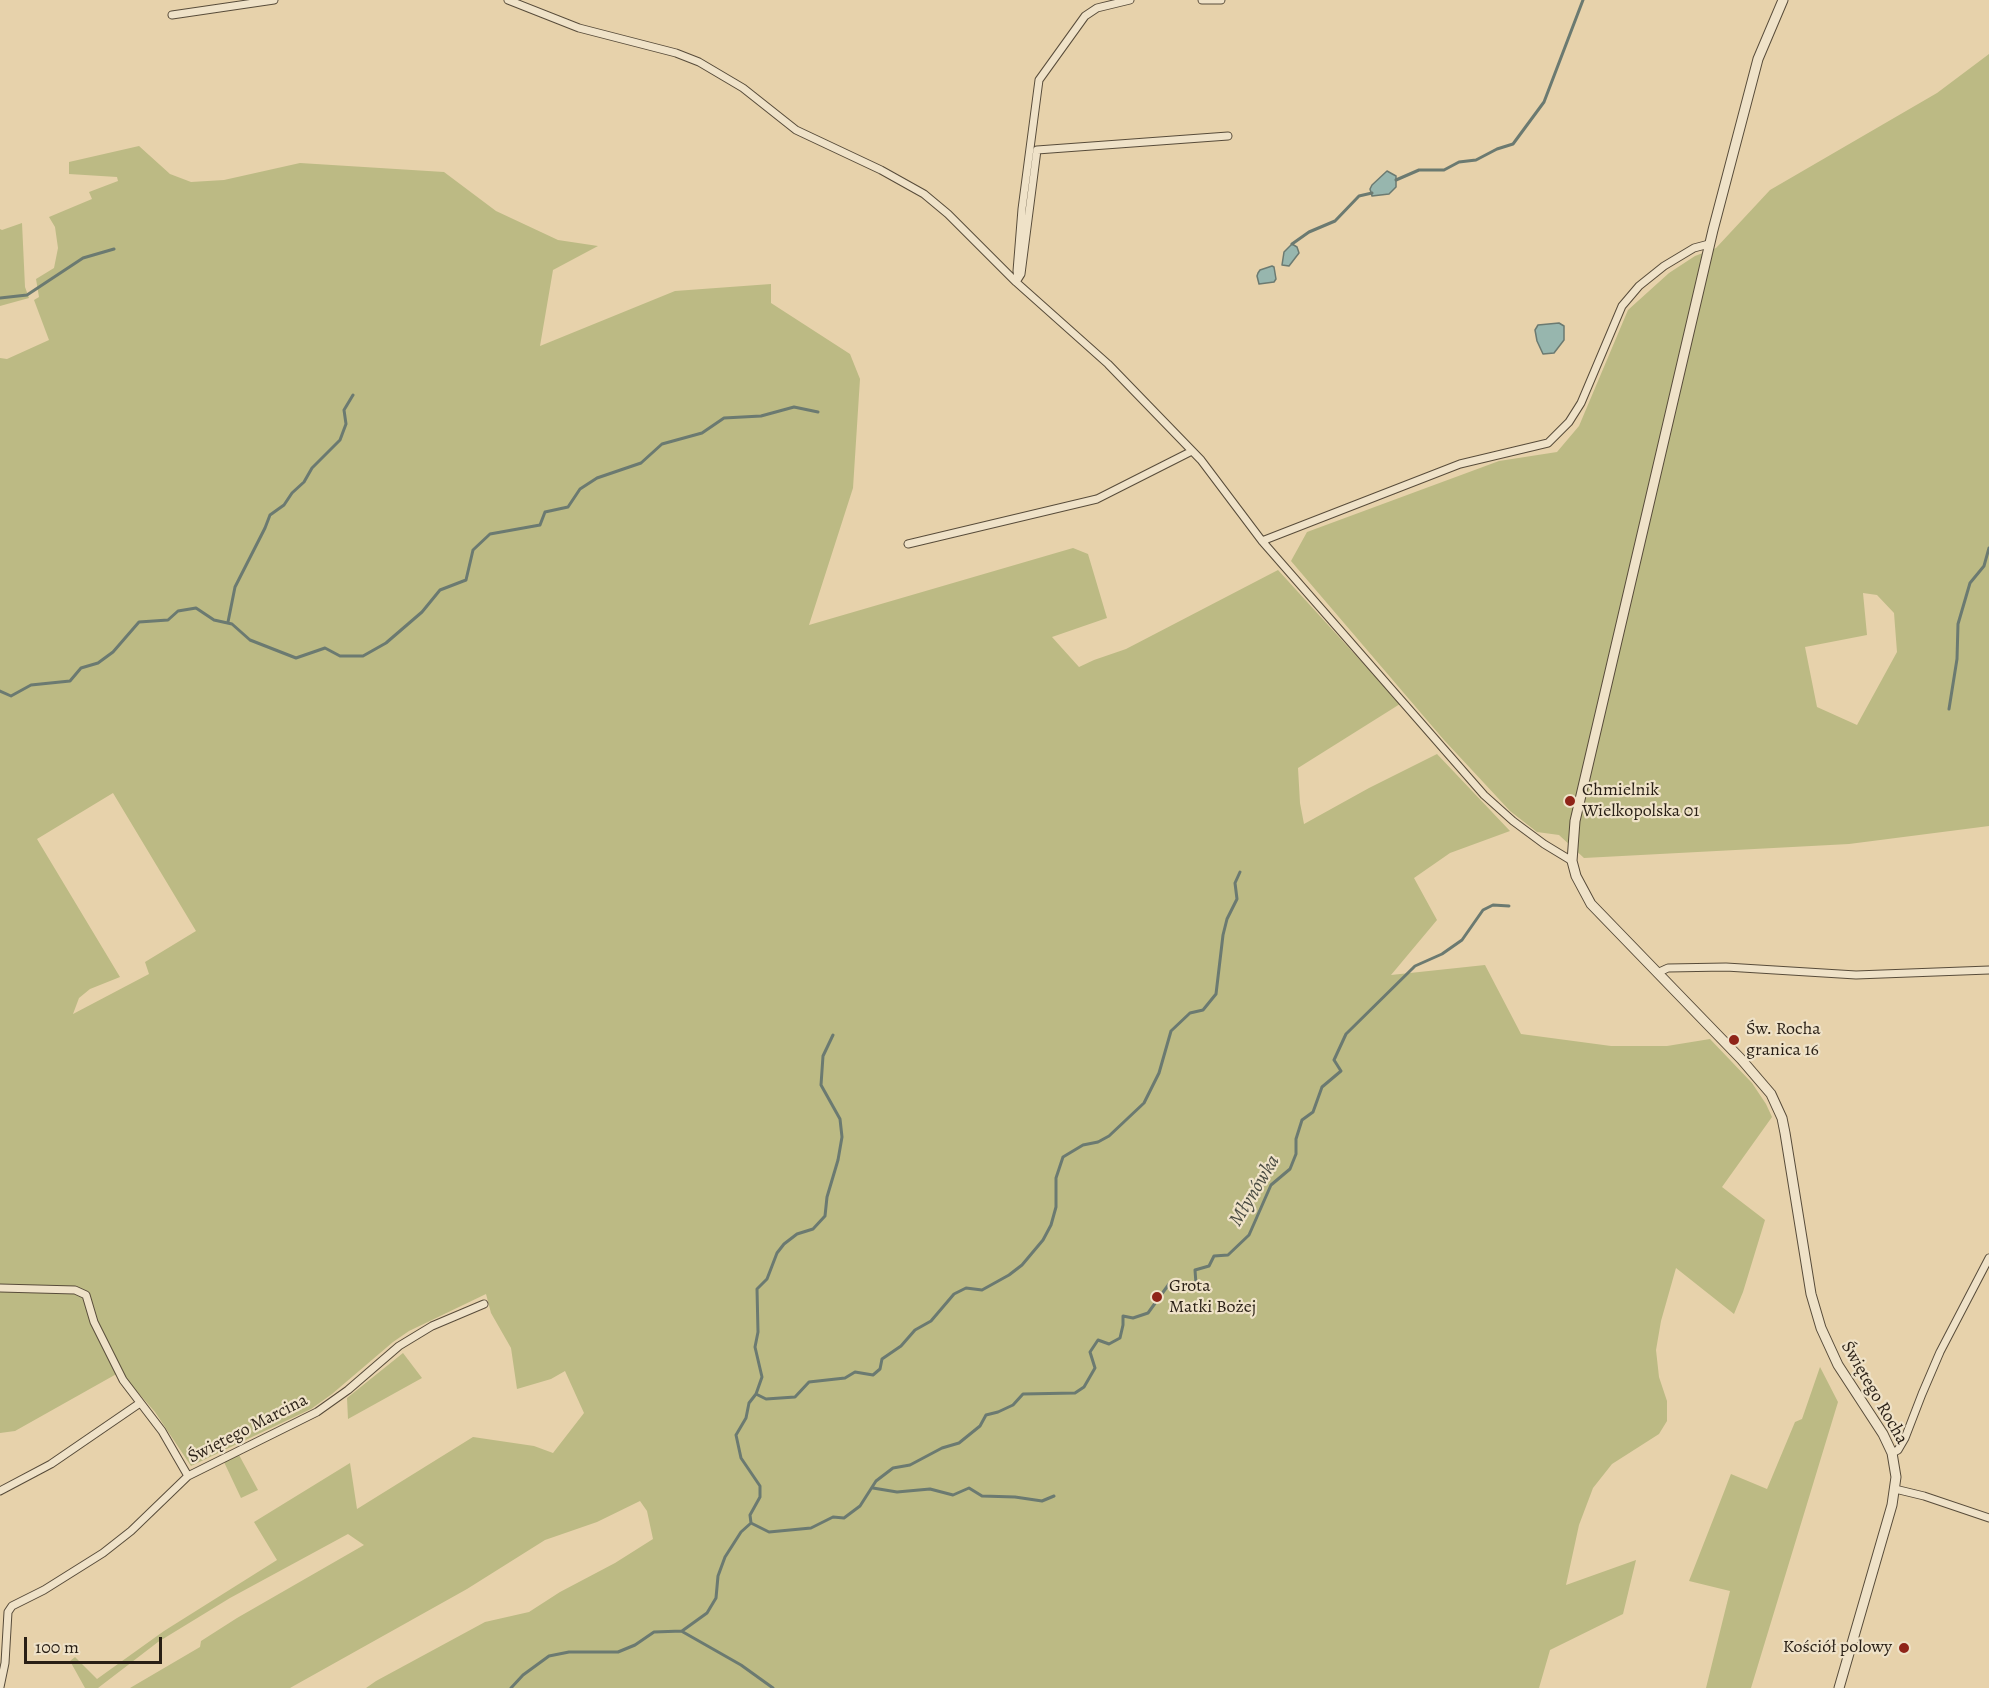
<!DOCTYPE html>
<html>
<head>
<meta charset="utf-8">
<style>
  body { margin:0 }
  #map { position:relative; width:1989px; height:1688px; overflow:hidden; background:#e7d2ab; font-family:Alegreya,serif }
  canvas { display:block }
  .scale { position:absolute; left:24px; top:1637px; width:138px; height:27px; box-sizing:border-box; border:3px solid #291f15; border-top:0; padding-left:8px; font-size:18px; line-height:21px; white-space:nowrap; color:#291f15; -webkit-text-stroke:4px #efe2c8; paint-order:stroke }
</style>
</head>
<body>
<div id="map">
<canvas width="1989" height="1688"></canvas>
<div class="scale">100 m</div>
</div>
<script>
const ctx = document.querySelector('canvas').getContext('2d');
ctx.lineJoin = 'round';
function paint(path, color) { ctx.fillStyle = color; ctx.fill(path, 'evenodd'); }
const shape = rows => new Path2D(rows.map(r => 'M' + r).join(''));
function strokePath(path, color, width, dash) { ctx.strokeStyle = color; ctx.lineWidth = width; ctx.lineCap = dash ? 'butt' : 'round'; ctx.setLineDash(dash || []); ctx.stroke(path); }
function write(font, color, halo, rows, align = 'center') {
  ctx.font = font + ' Alegreya,serif'; ctx.lineWidth = 4.5; ctx.setLineDash([]); ctx.textBaseline = 'middle'; ctx.strokeStyle = halo; ctx.fillStyle = color; for (const [text, x, y, turn = 0] of rows) {
    ctx.save(); ctx.translate(x, y); ctx.rotate((+turn || 0) * Math.PI / 180); ctx.textAlign = isNaN(turn) ? turn : align; if (halo) ctx.strokeText(text, 0, 0); ctx.fillText(text, 0, 0); ctx.restore();
  }
}
const green = shape([
  [1989,54,1989,826,1849,844,1584,858,1559,835,1537,832,1510,811,1444,740,1291,561,1307,532,1499,461,1557,452,1579,426,1628,310,1669,273,1695,256,1716,248,1770,190,1937,93],
  [1863,593,1877,595,1894,613,1897,652,1857,725,1817,707,1805,647,1867,635],
  [139,146,170,174,191,182,224,180,300,163,444,172,496,211,558,240,598,246,553,270,540,346,675,291,771,284,771,303,850,354,860,379,853,488,809,625,1073,548,1088,554,1107,618,1052,637,1079,667,1094,660,1126,649,1278,570,1400,704,1298,768,1300,803,1304,824,1369,788,1437,754,1510,831,1450,853,1414,878,1437,920,1391,975,1485,965,1521,1034,1611,1046,1667,1046,1710,1039,1752,1083,1766,1104,1772,1117,1722,1187,1765,1220,1743,1292,1734,1314,1676,1268,1661,1321,1656,1350,1659,1377,1667,1401,1667,1421,1659,1434,1612,1464,1593,1488,1579,1525,1566,1585,1636,1560,1623,1614,1550,1650,1539,1688,366,1688,376,1681,485,1622,529,1612,560,1592,615,1563,653,1539,647,1511,640,1501,597,1522,545,1540,467,1589,290,1688,130,1688,200,1647,201,1641,237,1618,364,1545,348,1534,230,1598,158,1642,98,1688,85,1688,70,1661,75,1657,97,1679,164,1631,277,1560,254,1522,350,1463,357,1509,473,1437,534,1446,553,1453,584,1413,565,1371,551,1379,517,1389,511,1348,491,1313,486,1294,409,1331,393,1342,332,1394,311,1409,191,1466,155,1412,120,1372,15,1431,0,1433,0,358,7,359,49,340,34,300,39,297,36,279,54,268,58,248,55,227,49,217,92,199,89,192,118,181,117,177,69,174,69,162],
  [113,793,196,931,145,962,149,974,73,1014,79,998,90,989,120,977,37,839],
  [22,223,25,287,29,298,0,306,0,229,2,230],
  [403,1353,422,1378,348,1419,347,1398],
  [1820,1367,1838,1402,1751,1688,1706,1688,1730,1591,1689,1581,1731,1474,1767,1489,1795,1422,1802,1419],
  [239,1455,258,1490,241,1498,224,1462]
]);
const water = shape([
  [1387,171,1396,176,1396,187,1389,194,1372,196,1370,189,1372,185,1387,171],
  [1292,244,1297,247,1299,253,1289,266,1282,265,1284,252,1292,244],
  [1272,266,1274,267,1276,279,1274,282,1259,284,1257,276,1258,273,1260,270,1272,266],
  [1559,323,1564,326,1564,340,1554,353,1543,354,1537,341,1535,330,1538,325,1559,323]
]);
const stream = shape([
  [1396,180,1419,170,1444,170,1459,162,1476,160,1497,149,1513,144,1544,102,1583,0],
  [1292,244,1309,232,1335,221,1359,196,1372,193],
  [0,298,27,295,83,258,114,249],
  [228,622,235,587,265,528,270,515,284,505,292,493,304,482,312,468,340,440,346,424,344,410,353,395],
  [0,691,11,696,31,685,70,681,81,668,98,663,113,652,139,622,168,620,178,611,196,608,214,620,232,624,250,640,296,658,325,648,340,656,363,656,386,643,422,612,440,590,466,580,473,550,490,534,540,525,545,512,568,507,580,489,597,478,641,463,662,444,702,433,724,418,761,416,794,407,818,412],
  [1949,709,1957,659,1958,624,1970,583,1984,566,1989,548],
  [756,1394,762,1377,755,1347,758,1332,757,1289,767,1279,777,1253,784,1244,797,1234,813,1229,825,1216,827,1197,838,1160,842,1137,840,1119,821,1085,823,1056,833,1035],
  [873,1488,897,1492,930,1489,953,1495,969,1488,982,1496,1015,1497,1042,1501,1054,1496],
  [751,1523,750,1515,760,1497,760,1486,741,1458,736,1435,746,1418,749,1403,756,1394,766,1399,795,1397,809,1382,845,1378,855,1372,873,1375,880,1369,882,1359,901,1346,915,1330,931,1321,954,1294,966,1288,982,1290,1009,1275,1022,1265,1043,1240,1051,1225,1056,1207,1056,1178,1063,1157,1083,1145,1098,1142,1109,1136,1144,1103,1159,1073,1171,1031,1190,1013,1203,1010,1216,994,1223,935,1227,919,1237,899,1235,883,1240,872],
  [683,1632,741,1665,773,1688],
  [511,1688,523,1675,549,1656,569,1652,618,1652,635,1645,654,1632,682,1631,707,1613,716,1598,718,1576,725,1557,741,1532,751,1523,769,1532,811,1528,833,1517,844,1518,860,1506,876,1481,893,1468,910,1465,942,1448,959,1443,980,1426,986,1415,998,1412,1013,1405,1023,1394,1075,1393,1084,1387,1095,1368,1090,1352,1098,1340,1109,1344,1120,1338,1123,1325,1123,1316,1133,1318,1148,1313,1169,1284,1185,1288,1196,1284,1195,1270,1209,1266,1214,1256,1228,1255,1249,1235,1271,1185,1290,1169,1296,1154,1296,1139,1302,1120,1313,1112,1322,1087,1341,1071,1334,1060,1346,1034,1415,966,1442,954,1462,940,1483,910,1493,905,1509,906]
]);
const minor = shape([
  [508,0,579,28,676,53,699,62,743,88,796,130,881,170,924,194,948,214,1016,282,1108,364,1201,460,1262,541,1484,795,1513,821,1544,844,1572,861],
  [1202,0,1221,0],
  [172,15,274,0],
  [1018,278,1017,271,1022,209,1039,80,1085,16,1097,8,1130,0],
  [1016,282,1021,274,1037,150,1228,136],
  [1262,541,1460,464,1548,443,1569,422,1581,403,1622,306,1639,286,1664,266,1694,248,1709,244],
  [908,544,1097,499,1192,451],
  [1657,973,1668,968,1726,967,1856,975,1989,970],
  [0,1288,75,1290,86,1295,94,1322,123,1380,162,1431,188,1476],
  [1892,1453,1898,1450,1905,1438,1922,1394,1940,1352,1989,1258],
  [1895,1489,1924,1496,1989,1518],
  [0,1491,51,1464,140,1403],
  [0,1687,5,1663,8,1612,12,1606,44,1590,103,1553,131,1531,188,1476,317,1412,348,1390,399,1346,432,1326,484,1304]
]);
const tertiary = shape([
  [1783,0,1758,59,1713,230,1575,821,1572,861,1576,876,1591,904,1741,1059,1771,1094,1782,1118,1785,1133,1811,1294,1821,1328,1838,1365,1883,1434,1892,1453,1896,1477,1892,1505,1839,1688]
]);
const markers = [
  [1570,801,6,"#8f2418"],
  [1734,1040,6,"#8f2418"],
  [1157,1297,6,"#8f2418"],
  [1904,1648,6,"#8f2418"]
];
const poiNames = [
  ["Chmielnik",1582,791],
  ["Wielkopolska 01",1582,812],
  ["Św. Rocha",1746,1030],
  ["granica 16",1746,1051],
  ["Grota",1169,1287],
  ["Matki Bożej",1169,1308],
  ["Kościół polowy",1892,1648,"right"]
];
const streetNames = [
  ["Świętego Rocha",1874,1393,60],
  ["Świętego Marcina",248,1429,-27]
];
const waterNames = [
  ["Młynówka",1255,1191,-59]
];
paint(green, '#bcba84');
paint(water, '#97b6ae');
strokePath(water, '#6b7a71', 1.5);
strokePath(stream, '#6b7a71', 3);
strokePath(minor, '#584c3a', 9);
strokePath(tertiary, '#584c3a', 11);
strokePath(minor, '#efe2c8', 7);
strokePath(tertiary, '#efe2c8', 9);
for (const [x, y, r, color] of markers) { const dot = new Path2D(); dot.arc(x, y, r, 0, 2 * Math.PI); ctx.fillStyle = color; ctx.fill(dot); strokePath(dot, '#efe2c8', 2); }
write('18px', '#291f15', '#efe2c8', poiNames, 'left');
write('18px', '#291f15', '#efe2c8', streetNames);
write('italic 20px', '#4a4c43', '#efe2c8', waterNames);
</script>
</body>
</html>
